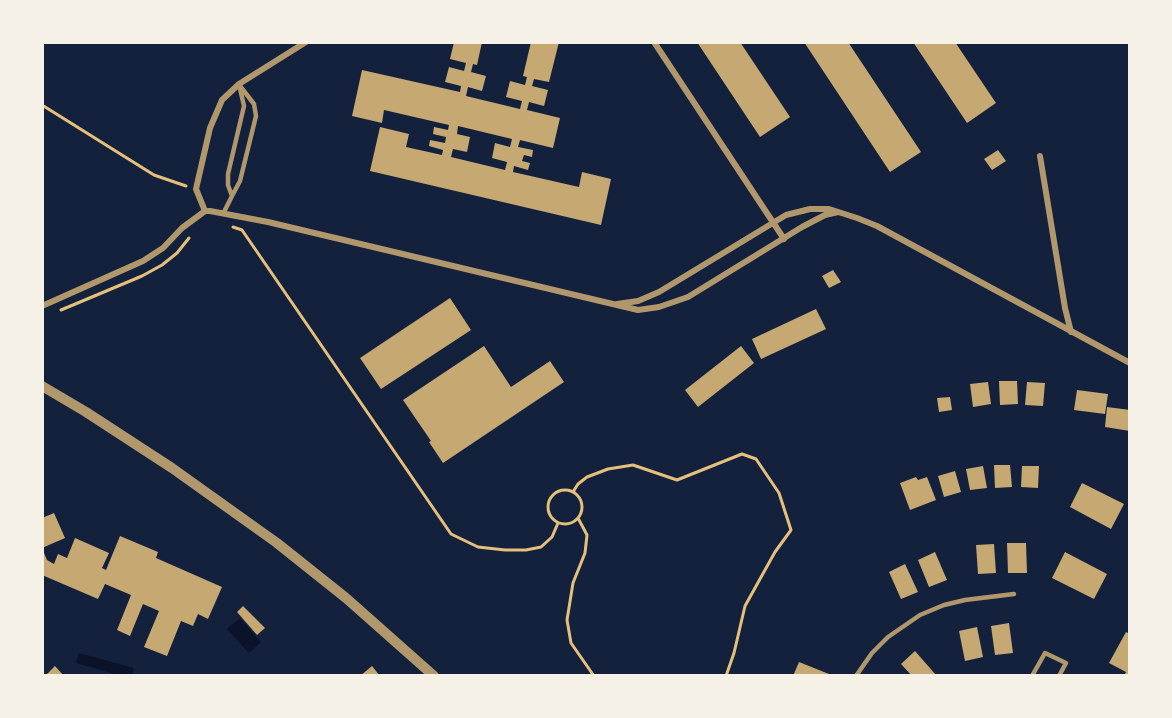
<!DOCTYPE html>
<html>
<head>
<meta charset="utf-8">
<style>
  body { margin:0 }
  #map { position:relative; width:1172px; height:718px; overflow:hidden; background:#14213d; font-family:Roboto,sans-serif }
  canvas { display:block }
  .frame { position:absolute; inset:0; border:44px solid #f6f1e7; pointer-events:none }
</style>
</head>
<body>
<div id="map">
<canvas width="1172" height="718"></canvas>
<div class="frame"></div>
</div>
<script>
const ctx = document.querySelector('canvas').getContext('2d');
ctx.lineJoin = 'round';
function paint(path, color) { ctx.fillStyle = color; ctx.fill(path, 'evenodd'); }
const shape = rows => new Path2D(rows.map(r => 'M' + r).join(''));
function strokePath(path, color, width, dash) { ctx.strokeStyle = color; ctx.lineWidth = width; ctx.lineCap = dash ? 'butt' : 'round'; ctx.setLineDash(dash || []); ctx.stroke(path); }
const water = shape([
  [240,618,261,642,249,653,227,629],
  [79,653,134,668,132,676,121,676,76,663]
]);
const building = shape([
  [454,42,482,42,477,65,473,64,471,72,486,76,482,91,468,87,466,96,520,109,522,101,506,97,510,81,525,85,527,77,523,76,531,42,559,42,549,82,534,79,532,86,548,90,544,106,529,102,527,110,560,118,553,148,520,140,518,147,533,150,532,157,524,155,522,161,530,163,528,170,514,166,513,172,579,187,582,172,611,179,601,225,370,171,380,127,409,134,406,147,442,155,443,150,429,146,430,140,445,143,446,137,433,134,434,127,448,130,449,125,384,110,382,123,352,116,362,70,460,92,461,86,445,82,449,67,464,71,466,63,450,59],
  [458,126,512,139,510,147,495,143,492,158,507,162,505,170,451,157,453,149,467,152,470,137,457,134],
  [697,42,740,42,790,117,760,137],
  [804,42,848,42,921,152,890,172],
  [913,42,955,42,996,103,967,123],
  [998,150,1006,161,992,170,984,159],
  [833,270,841,282,829,288,822,276],
  [450,298,471,330,381,389,360,358],
  [816,309,826,329,761,359,752,339],
  [484,346,511,387,550,361,564,382,443,463,429,442,431,441,403,400],
  [741,346,754,363,698,407,685,390],
  [999,381,1017,381,1018,404,1000,405],
  [988,382,991,404,973,407,970,384],
  [1027,382,1045,383,1043,406,1025,405],
  [1077,390,1108,394,1105,414,1074,410],
  [950,397,952,410,939,412,937,398],
  [1107,407,1130,410,1130,431,1105,427],
  [994,465,1010,465,1012,487,995,488],
  [983,466,987,488,970,490,966,469],
  [1022,466,1039,466,1038,488,1021,487],
  [955,471,961,492,944,497,938,476],
  [916,477,918,480,927,477,936,500,910,510,900,483],
  [1082,483,1124,504,1111,529,1070,507],
  [54,513,65,538,42,548,42,518],
  [120,536,158,552,156,558,222,587,208,619,198,614,193,626,181,621,167,656,144,647,159,611,143,604,130,636,117,630,131,595,105,584,98,599,42,575,42,548,47,560,54,564,58,554,67,558,75,538,109,553,102,568,106,570],
  [1007,543,1026,543,1027,573,1008,573],
  [994,544,996,573,978,574,976,545],
  [935,552,947,580,929,587,918,560],
  [1065,552,1107,574,1094,599,1052,578],
  [905,564,918,592,901,599,889,572],
  [243,606,265,628,257,635,237,612],
  [1009,623,1013,653,995,655,991,626],
  [977,627,983,657,965,661,959,631],
  [1126,632,1130,634,1130,676,1124,676,1126,672,1109,663],
  [915,651,936,675,935,676,912,676,901,664],
  [799,662,829,674,829,676,793,676],
  [55,666,64,676,50,676,47,674],
  [372,666,380,676,360,676]
]);
const path = shape([
  [42,105,154,175,186,186],
  [233,227,242,230,451,534,478,547,505,550,526,550,541,547,552,537,558,523],
  [61,310,142,276,162,265,177,253,189,238],
  '548 507a17 17 0 1 1 34 0a17 17 0 1 1-34 0Z',
  [573,492,578,484,587,477,608,469,633,465,677,480,742,454,756,459,779,493,791,530,775,552,745,606,734,653,726,676],
  [578,518,587,535,585,553,573,583,567,620,571,643,594,676]
]);
const service = shape([
  [232,196,240,181,256,116,254,104,240,86],
  [224,212,232,196,228,185,228,174,244,106,239,84],
  [856,676,872,653,888,637,920,615,944,605,965,600,1014,594],
  [1032,676,1045,653,1066,663,1059,676]
]);
const minor = shape([
  [654,42,784,239],
  [1040,156,1065,308,1071,332],
  [205,211,196,189,210,128,222,100,239,84,306,42],
  [617,304,638,301,659,292,786,215,810,209,829,209,857,218,877,226,1130,363],
  [42,306,143,261,163,248,182,228,205,211,210,211,268,222,638,310,659,307,688,297,802,227,825,215,838,212]
]);
const tertiary = shape([
  [42,386,86,412,172,468,277,543,346,598,434,676]
]);
paint(water, '#0b132b');
paint(building, '#c6a872');
strokePath(path, '#e5c07b', 3);
strokePath(service, '#b1986c', 4.5);
strokePath(minor, '#b1986c', 6);
strokePath(tertiary, '#b1986c', 10);
</script>
</body>
</html>
